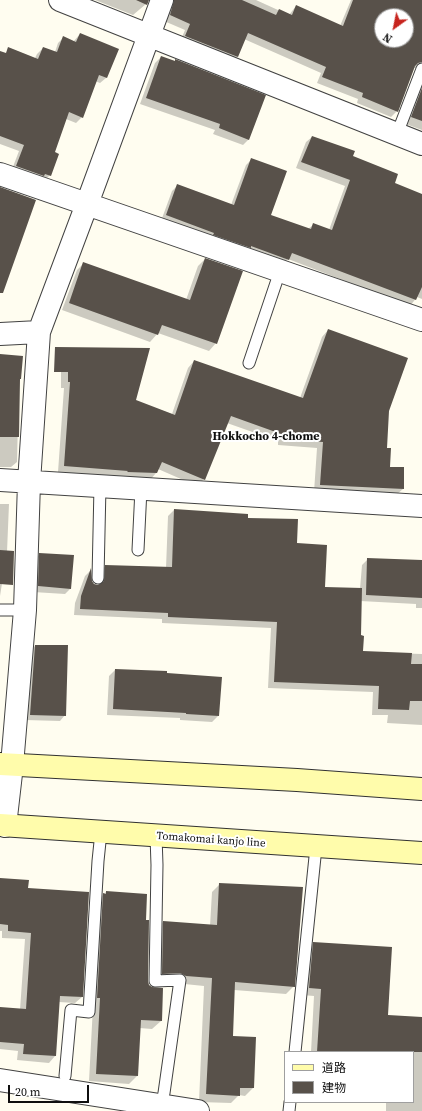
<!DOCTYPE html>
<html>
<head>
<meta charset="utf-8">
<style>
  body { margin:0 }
  #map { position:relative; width:422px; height:1111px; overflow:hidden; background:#fffdf0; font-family:"Source Serif 4","Noto Sans JP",serif }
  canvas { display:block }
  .legend { position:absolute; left:284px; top:1051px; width:130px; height:52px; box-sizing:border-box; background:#fff; border:1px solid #9f9f9f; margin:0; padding:5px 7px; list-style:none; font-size:12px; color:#0f0f0f }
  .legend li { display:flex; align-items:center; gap:8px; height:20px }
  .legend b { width:20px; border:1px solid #9f9f9f }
  .north { position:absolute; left:374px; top:8px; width:40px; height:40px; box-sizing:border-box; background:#fff; border:1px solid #9f9f9f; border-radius:50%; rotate:213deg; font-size:11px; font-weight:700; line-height:16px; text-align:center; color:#0f0f0f }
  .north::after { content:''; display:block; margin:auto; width:14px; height:18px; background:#c7241e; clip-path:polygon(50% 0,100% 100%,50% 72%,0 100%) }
  .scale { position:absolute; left:8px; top:1085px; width:81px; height:18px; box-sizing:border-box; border:2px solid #0f0f0f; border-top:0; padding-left:5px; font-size:12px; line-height:14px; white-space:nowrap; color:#0f0f0f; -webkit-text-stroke:3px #fff; paint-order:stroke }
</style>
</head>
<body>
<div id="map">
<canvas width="422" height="1111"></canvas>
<ul class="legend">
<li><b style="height:5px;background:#fffcab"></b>道路</li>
<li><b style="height:11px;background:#58514a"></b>建物</li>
</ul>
<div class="north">N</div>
<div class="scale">20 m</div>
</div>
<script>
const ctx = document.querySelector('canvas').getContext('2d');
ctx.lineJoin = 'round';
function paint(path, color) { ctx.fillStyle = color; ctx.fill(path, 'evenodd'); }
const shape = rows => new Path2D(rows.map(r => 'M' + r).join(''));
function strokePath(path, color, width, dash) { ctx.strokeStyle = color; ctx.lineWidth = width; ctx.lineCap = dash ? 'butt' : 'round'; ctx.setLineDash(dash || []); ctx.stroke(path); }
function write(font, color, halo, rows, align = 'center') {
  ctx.font = font + ' "Source Serif 4",serif'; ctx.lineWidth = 4; ctx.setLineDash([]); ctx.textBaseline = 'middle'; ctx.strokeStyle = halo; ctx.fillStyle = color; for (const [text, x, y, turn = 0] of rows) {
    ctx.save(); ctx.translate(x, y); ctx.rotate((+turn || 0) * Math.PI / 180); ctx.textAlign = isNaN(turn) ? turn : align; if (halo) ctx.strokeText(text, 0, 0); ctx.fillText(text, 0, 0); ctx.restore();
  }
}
const shadow = shape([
  [95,0,148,0,146,4,133,15],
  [167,0,256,0,289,15,296,6,340,26,351,0,422,0,422,71,419,68,414,68,397,111,391,117,357,103,358,99,317,83,321,73,244,39,237,57,231,63,180,42,185,30,164,21],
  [382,16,406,16,406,40,382,40],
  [80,34,117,50,106,78,100,83,95,81,82,117,76,123,66,119,53,153,50,175,44,181,11,172,19,151,0,144,0,129,37,54,43,48,55,52,58,43,64,37,73,42],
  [161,57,174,62,249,139,243,145,213,134,215,130,140,104,155,63],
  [422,81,422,130,406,124],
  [312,137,352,157,393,183,422,195,422,299,417,297,410,306,288,259,282,265,161,221,172,191,178,185,231,205,246,165,252,159,270,216,308,229,313,225,329,230,345,186,296,168,306,142],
  [205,259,216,343,209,351,158,333,150,342,62,310,77,270,84,263,186,300,198,266],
  [328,330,388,411,386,449,389,468,403,489,396,495,314,492,317,448,278,445,278,441,227,423,204,479,197,486,158,469,156,473,150,480,58,472,64,388,61,388,61,368,135,401,172,414,188,368,194,361,300,398,322,337],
  [0,358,19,379,17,462,11,467,0,467],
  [0,504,9,504,7,552,0,596],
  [174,510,247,519,296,544,324,588,360,589,362,565,368,559,422,568,422,608,416,608,416,604,360,601,360,636,362,652,422,654,422,725,387,723,388,715,372,715,373,692,268,688,271,628,162,623,162,619,74,615,75,603,85,576,90,571,91,581,93,585,98,586,99,572,106,566,166,568,168,516],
  [40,554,71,588,65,594,33,592,34,560],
  [35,646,65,715,60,721,25,720,29,652],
  [115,670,166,674,218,716,212,722,180,720,180,718,107,715,109,676],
  [0,879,27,889,82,997,75,1003,59,1002,55,1056,49,1063,17,1060,18,1051,0,1049,0,1008,20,1010,25,939,2,938,2,931,0,931],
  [220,884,294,986,286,994,234,990,232,1037,253,1088,245,1096,239,1095,231,1103,199,1102,204,986,155,981,155,930,163,922,210,926,212,892],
  [106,892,145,921,147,981,148,985,152,988,162,989,161,1021,152,1029,139,1028,137,1076,129,1084,89,1081,93,1006,95,903],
  [314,943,387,1016,422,1018,422,1111,386,1111,386,1102,413,1102,413,1052,311,1052,314,996,302,995,306,950]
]);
const building = shape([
  [136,0,149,0,147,5],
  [174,0,242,0,276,15,279,9,292,15,296,5,343,26,353,0,422,0,422,62,418,63,415,66,398,112,362,97,363,93,322,77,326,67,248,33,238,57,185,36,190,24,170,15],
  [382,16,406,16,406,40,382,40],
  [80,33,119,49,107,78,99,75,83,118,69,112,55,152,59,154,51,176,45,174,44,176,16,166,24,145,0,136,0,51,6,53,8,47,38,59,43,47,57,52,63,36,76,42],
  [161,56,175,61,175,59,266,95,249,140,219,128,220,124,146,98],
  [422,88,422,121,411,117],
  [312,136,355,151,353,156,398,174,395,183,422,194,422,287,416,300,292,253,289,260,251,246,251,248,213,235,214,233,166,215,177,184,234,205,251,158,287,171,271,215,311,229,313,223,332,230,350,180,301,162],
  [0,187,36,200,3,293,0,293],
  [205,258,243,271,217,344,162,325,158,335,69,303,83,262,190,300],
  [328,329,408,358,389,411,387,448,391,448,390,467,404,467,404,489,320,485,323,442,284,439,284,435,231,416,205,480,162,462,157,473,127,472,128,471,64,466,70,382,68,382,68,372,54,372,55,347,150,348,136,400,175,415,194,360,303,398],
  [0,354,23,356,21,379,20,379,19,437,0,437],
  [174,509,248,514,248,518,298,519,297,543,327,545,325,587,362,588,361,635,364,636,363,651,412,653,411,664,422,664,422,701,410,701,409,710,378,709,379,686,274,682,277,622,168,617,168,613,80,609,81,596,91,568,92,581,94,584,98,585,104,581,105,565,172,567],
  [0,550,14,551,13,585,0,584],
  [39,553,74,555,71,589,38,586],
  [367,558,422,560,422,598,366,595],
  [35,645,68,645,66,716,30,715],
  [115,669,167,671,167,673,222,677,219,716,186,714,186,713,113,709],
  [0,878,29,880,28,888,89,892,83,997,60,996,56,1056,23,1054,24,1044,0,1042,0,1007,26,1009,31,933,8,931,8,925,0,924],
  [219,883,303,887,295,987,235,982,233,1036,256,1037,254,1088,240,1088,240,1096,206,1094,212,978,186,976,180,973,162,974,163,921,217,925],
  [106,891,147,894,146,920,149,920,148,981,149,985,152,987,163,988,162,1021,141,1020,138,1076,96,1074,100,998,97,998,103,893,106,894],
  [313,942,392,947,388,1015,422,1017,422,1052,317,1052,321,989,309,988]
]);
const lane = shape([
  [397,134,422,69],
  [249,363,280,271],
  [138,550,141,489],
  [98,578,100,486],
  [0,610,25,610],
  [156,836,157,865,155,981,180,980,164,1093,161,1105],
  [295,1052,316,847],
  [65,1076,71,1010,89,1012,98,861,101,832],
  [289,1111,290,1102]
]);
const street = shape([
  [60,0,422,144],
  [0,174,422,320],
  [0,334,39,332],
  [0,480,422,506],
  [5,826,12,765,25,610,29,482,39,332,87,204,162,0],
  [0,1080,198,1111]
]);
const secondary = shape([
  [0,764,297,780,422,789],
  [0,825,422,853]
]);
const streetNames = [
  ["Tomakomai kanjo line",211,840,4]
];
const neighbourhoodNames = [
  ["Hokkocho 4-chome",266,437]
];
paint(shadow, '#0003');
paint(building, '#58514a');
strokePath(lane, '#424242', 13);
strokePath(street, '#424242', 24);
strokePath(secondary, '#313131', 24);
strokePath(lane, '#fff', 11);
strokePath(street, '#fff', 22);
strokePath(secondary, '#fffcab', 22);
write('11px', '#0f0f0f', '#fff', streetNames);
write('bold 12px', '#0f0f0f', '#fff', neighbourhoodNames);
</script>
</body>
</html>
